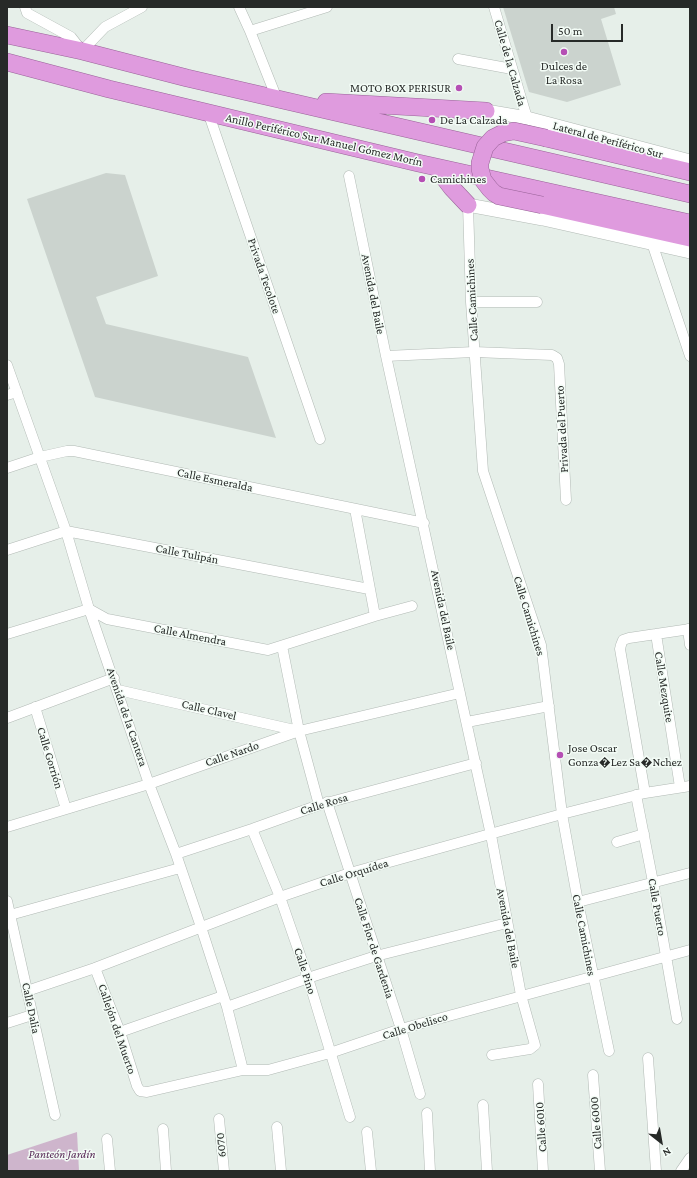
<!DOCTYPE html>
<html>
<head>
<meta charset="utf-8">
<style>
  body { margin:0 }
  #map { position:relative; width:697px; height:1178px; overflow:hidden; background:#e6efe9; font-family:"Crimson Pro",serif }
  canvas { display:block }
  .frame { position:absolute; inset:0; border:8px solid #272a28; pointer-events:none }
  .north { position:absolute; left:641px; top:1122px; width:40px; height:40px; -webkit-text-stroke:3px #f3fcf6; paint-order:stroke; rotate:149deg; font-size:11px; font-weight:700; line-height:16px; text-align:center; color:#272a28 }
  .north::after { content:''; display:block; margin:auto; width:14px; height:18px; background:#272a28; clip-path:polygon(50% 0,100% 100%,50% 72%,0 100%) }
  .scale { position:absolute; left:551px; top:24px; width:72px; height:18px; box-sizing:border-box; border:2px solid #272a28; border-top:0; padding-left:5px; font-size:12px; line-height:14px; white-space:nowrap; color:#272a28; -webkit-text-stroke:3px #f3fcf6; paint-order:stroke }
</style>
</head>
<body>
<div id="map">
<canvas width="697" height="1178"></canvas>
<div class="frame"></div>
<div class="north">N</div>
<div class="scale">50 m</div>
</div>
<script>
const ctx = document.querySelector('canvas').getContext('2d');
ctx.lineJoin = 'round';
function paint(path, color) { ctx.fillStyle = color; ctx.fill(path, 'evenodd'); }
const shape = rows => new Path2D(rows.map(r => 'M' + r).join(''));
function strokePath(path, color, width, dash) { ctx.strokeStyle = color; ctx.lineWidth = width; ctx.lineCap = dash ? 'butt' : 'round'; ctx.setLineDash(dash || []); ctx.stroke(path); }
function write(font, color, halo, rows, align = 'center') {
  ctx.font = font + ' "Crimson Pro",serif'; ctx.lineWidth = 3; ctx.setLineDash([]); ctx.textBaseline = 'middle'; ctx.strokeStyle = halo; ctx.fillStyle = color; for (const [text, x, y, turn = 0] of rows) {
    ctx.save(); ctx.translate(x, y); ctx.rotate((+turn || 0) * Math.PI / 180); ctx.textAlign = isNaN(turn) ? turn : align; if (halo) ctx.strokeText(text, 0, 0); ctx.fillText(text, 0, 0); ctx.restore();
  }
}
const green = shape([
  [77,1132,79,1171,7,1171,7,1155]
]);
const building = shape([
  [503,7,614,7,616,14,601,19,621,85,567,102,529,92],
  [106,173,125,175,158,276,96,297,106,324,248,357,276,438,95,397,27,199]
]);
const minor = shape([
  [25,7,27,13,71,37,82,51,105,27,142,7],
  [239,7,250,31,277,99],
  [494,7,527,118],
  [250,31,327,7],
  [458,59,512,69],
  [208,112,320,439],
  [349,176,386,356,491,835,521,995,535,1045,530,1049,492,1055],
  [468,205,471,302,483,471,541,645,562,814,578,902,609,1051],
  [652,243,690,356],
  [471,302,537,302],
  [386,356,474,352,552,355,557,358,559,364,566,500],
  [7,365,66,531,89,609,149,784,176,854,201,927,227,1007,243,1070],
  [7,395,17,392],
  [7,468,40,457,67,451,74,451,424,523],
  [355,509,375,616],
  [7,550,66,531,369,589],
  [688,629,690,645],
  [7,634,89,609,107,619,268,650,375,616,412,606],
  [656,634,680,787],
  [282,646,299,731,319,805],
  [118,690,299,731],
  [35,707,66,809],
  [7,718,114,678],
  [467,722,549,706],
  [645,793,620,649,621,645,623,640,629,638,690,629],
  [636,795,653,882,677,1019],
  [327,802,401,1029,420,1094],
  [7,827,149,784,299,731,460,693],
  [252,829,280,897,308,978,350,1117],
  [617,842,644,834],
  [176,854,252,829,319,805,476,763],
  [7,901,55,1115],
  [578,902,690,873],
  [10,915,180,868],
  [95,968,120,1032,137,1086,140,1091,147,1092,243,1070,268,1070,330,1053,401,1029,690,950],
  [27,991,95,968,280,897,350,873,562,814,645,793,690,786],
  [227,1007,308,978,376,956,507,923],
  [7,1023,32,1015],
  [120,1032,223,996],
  [648,1058,656,1171],
  [593,1075,600,1171],
  [538,1084,543,1171],
  [483,1105,487,1171],
  [427,1113,430,1171],
  [219,1119,224,1171],
  [277,1127,281,1171],
  [163,1129,166,1171],
  [367,1132,371,1171],
  [107,1139,110,1171],
  [681,1171,690,1158]
]);
const tertiary = shape([
  [486,111,527,118,690,161],
  [468,205,543,219,690,252]
]);
const trunk = shape([
  [7,35,82,51,187,78,690,194],
  [7,62,109,89,418,163,690,223],
  [326,102,486,111],
  [546,138,690,172],
  [436,167,452,188,468,205],
  [542,205,690,238]
]);
const trunkBridge = shape([
  [542,205,499,196,494,193,490,189,483,180,480,169,480,163,485,147,493,138,503,133,514,131,546,138]
]);
const markers = [
  [564,52,4,"#b54fb4"],
  [459,88,4,"#b54fb4"],
  [432,120,4,"#b54fb4"],
  [422,179,4,"#b54fb4"],
  [560,755,4,"#b54fb4"]
];
const streetNames = [
  ["Calle de la Calzada",510,63,74],
  ["Anillo Periférico Sur Manuel Gómez Morín",324,140,13],
  ["Lateral de Periférico Sur",608,140,15],
  ["Privada Tecolote",264,276,71],
  ["Avenida del Baile",373,294,79],
  ["Calle Camichines",472,300,-93],
  ["Privada del Puerto",562,429,-93],
  ["Calle Esmeralda",215,480,12],
  ["Calle Tulipán",187,554,11],
  ["Avenida del Baile",443,610,78],
  ["Calle Camichines",529,616,73],
  ["Calle Almendra",190,635,11],
  ["Calle Mezquite",664,687,81],
  ["Calle Clavel",209,710,13],
  ["Avenida de la Cantera",127,717,71],
  ["Calle Nardo",232,754,-19],
  ["Calle Gorrión",50,758,73],
  ["Calle Rosa",324,804,-17],
  ["Calle Orquídea",354,873,-17],
  ["Calle Puerto",657,907,80],
  ["Avenida del Baile",508,928,79],
  ["Calle Camichines",584,935,79],
  ["Calle Flor de Gardenia",374,948,72],
  ["Calle Pino",305,971,72],
  ["Calle Dalia",31,1008,78],
  ["Calle Obelisco",415,1026,-17],
  ["Callejón del Muerto",117,1029,71],
  ["Calle 6000",596,1123,-94],
  ["Calle 6010",541,1127,-94],
  ["6070",221,1145,-95]
];
const poiNames = [
  ["Dulces de",564,66,"center"],
  ["La Rosa",564,80,"center"],
  ["MOTO BOX PERISUR",451,88,"right"],
  ["De La Calzada",440,120],
  ["Camichines",430,179],
  ["Jose Oscar",568,748],
  ["Gonza�Lez Sa�Nchez",568,762]
];
const parkNames = [
  ["Panteón Jardín",62,1154]
];
paint(green, '#ceb5cc');
paint(building, '#cbd3ce');
strokePath(minor, '#b2bab5', 11);
strokePath(tertiary, '#b2bab5', 14);
strokePath(trunk, '#996398', 18);
strokePath(minor, '#fff', 10);
strokePath(tertiary, '#fff', 13);
strokePath(trunk, '#df9bde', 17);
strokePath(trunkBridge, '#996398', 18, []);
strokePath(trunkBridge, '#df9bde', 17);
for (const [x, y, r, color] of markers) { const dot = new Path2D(); dot.arc(x, y, r, 0, 2 * Math.PI); ctx.fillStyle = color; ctx.fill(dot); strokePath(dot, '#f3fcf6', 1.5); }
write('12px', '#272a28', '#f3fcf6', streetNames);
write('12px', '#272a28', '#f3fcf6', poiNames, 'left');
write('italic 12px', '#582957', '#f3fcf6', parkNames);
</script>
</body>
</html>
